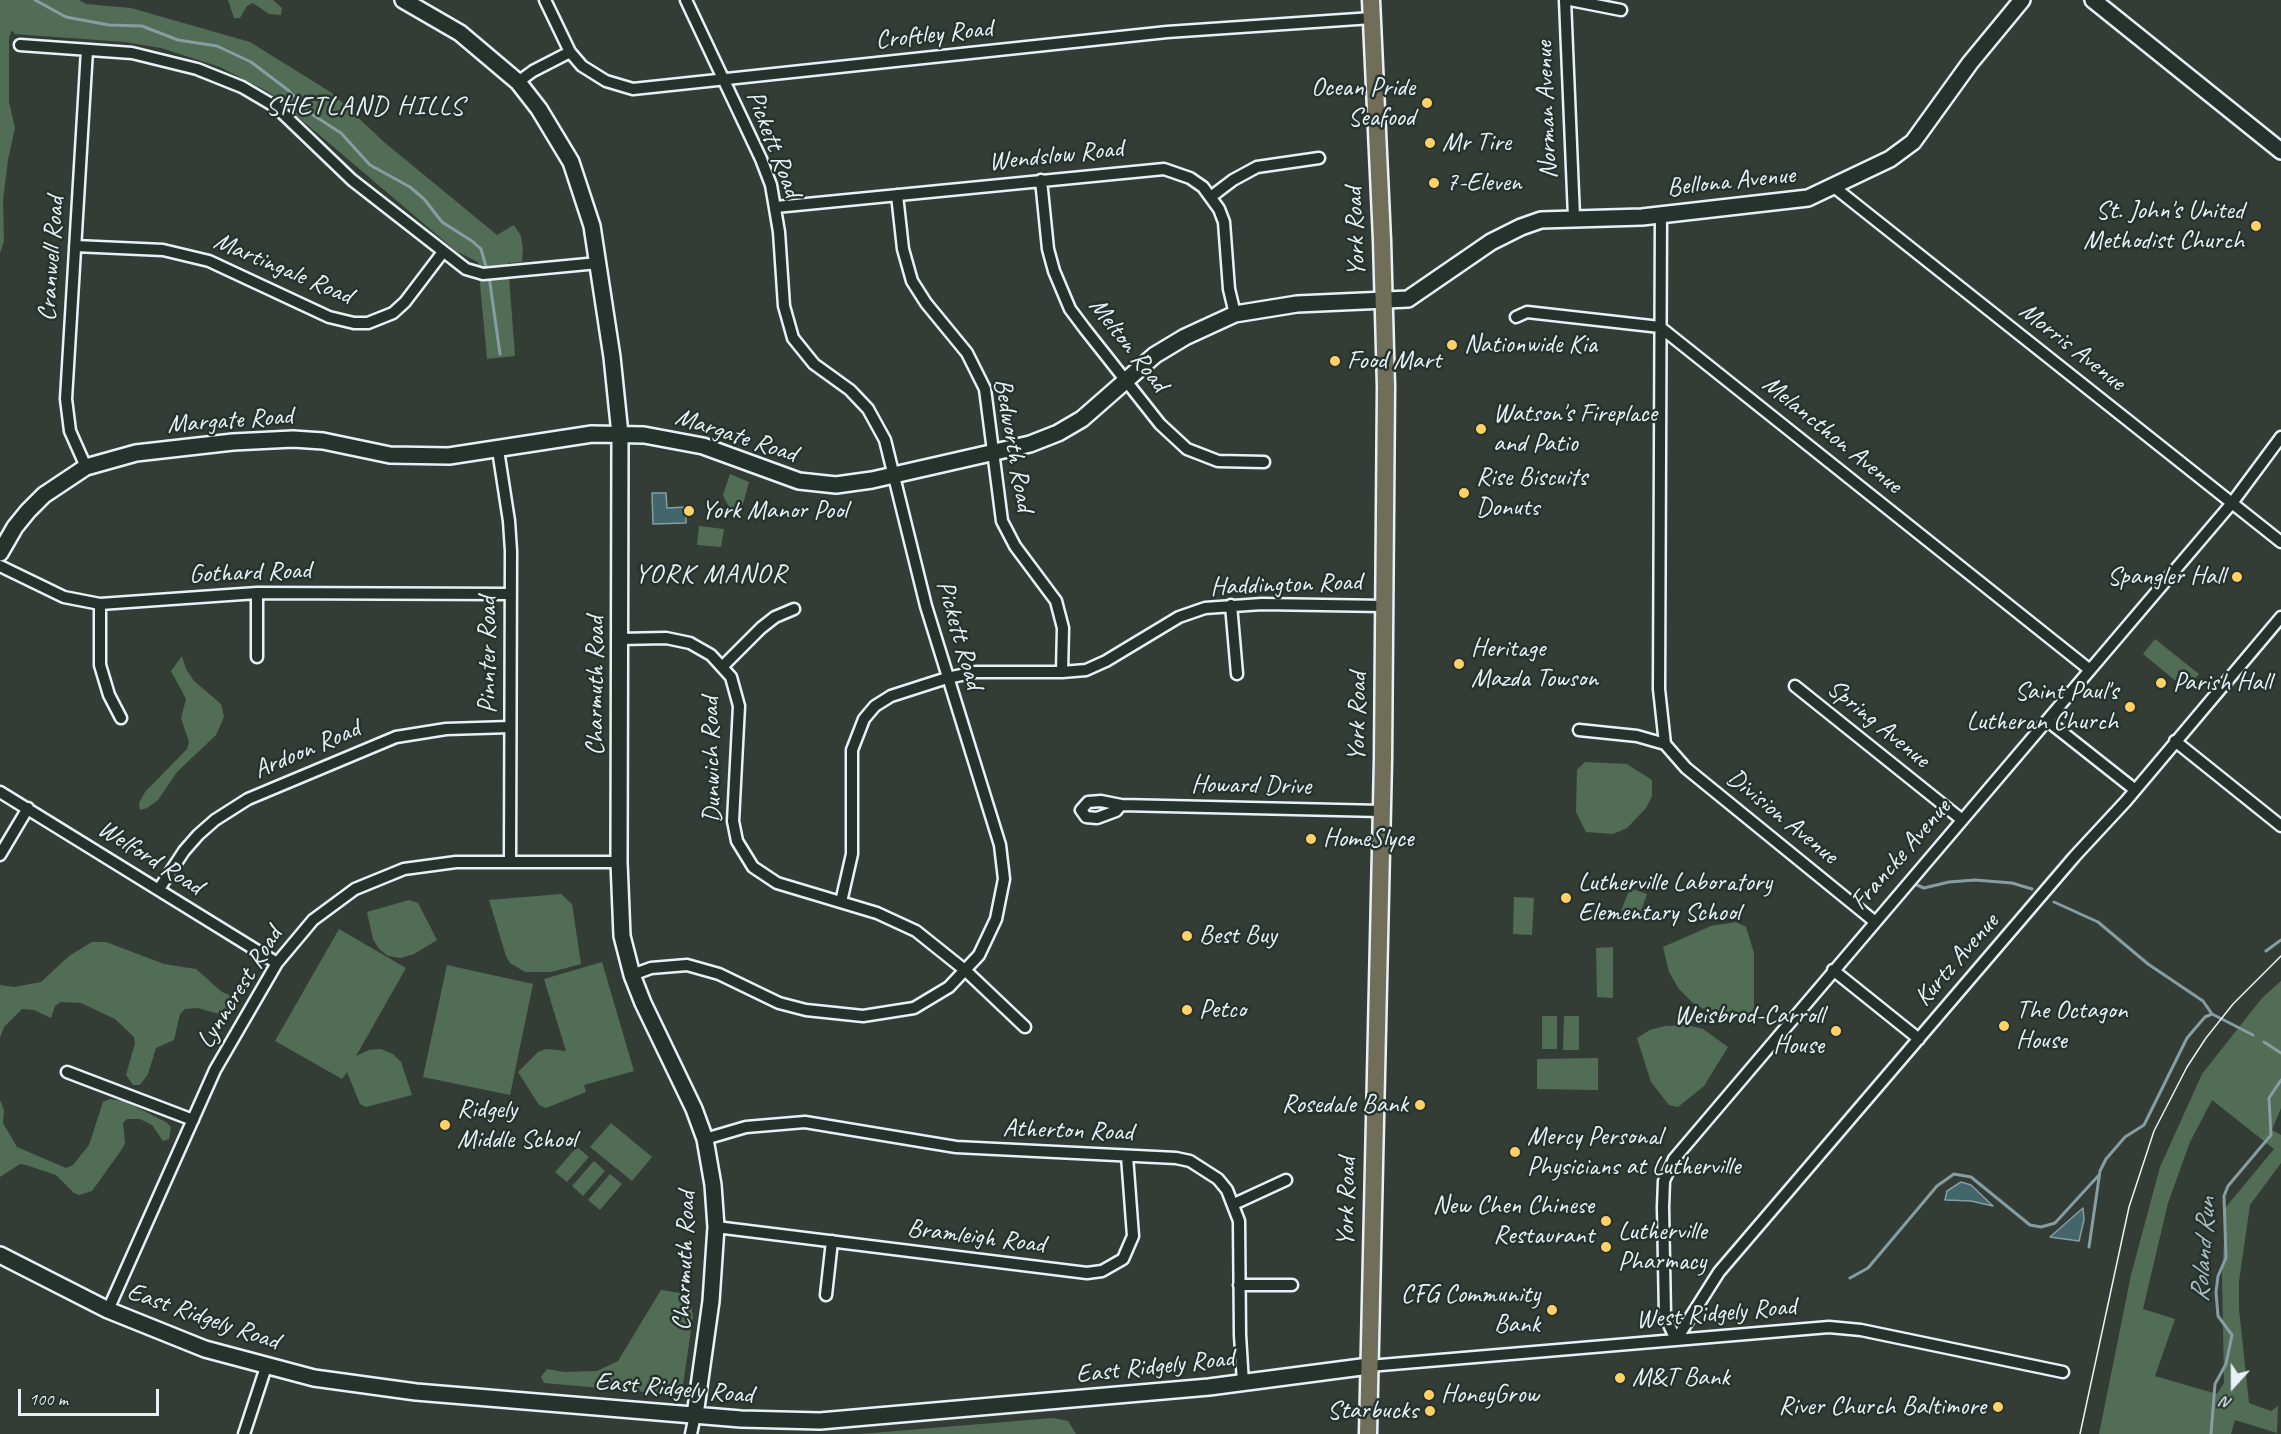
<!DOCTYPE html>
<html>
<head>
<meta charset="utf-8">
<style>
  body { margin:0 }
  #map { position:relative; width:2281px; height:1434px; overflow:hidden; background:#343d35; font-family:Caveat,sans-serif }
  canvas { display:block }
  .north { position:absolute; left:2203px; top:1356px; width:60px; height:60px; -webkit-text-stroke:4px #26332d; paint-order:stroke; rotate:201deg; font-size:16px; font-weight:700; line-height:24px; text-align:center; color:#e8f1f8 }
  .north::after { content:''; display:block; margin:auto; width:21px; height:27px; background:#e8f1f8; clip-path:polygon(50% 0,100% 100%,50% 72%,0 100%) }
  .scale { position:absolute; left:18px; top:1389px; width:141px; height:27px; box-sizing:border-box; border:3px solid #e8f1f8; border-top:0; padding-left:8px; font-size:18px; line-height:21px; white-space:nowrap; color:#e8f1f8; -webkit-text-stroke:4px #26332d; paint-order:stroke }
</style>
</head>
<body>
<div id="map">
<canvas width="2281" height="1434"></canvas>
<div class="north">N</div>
<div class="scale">100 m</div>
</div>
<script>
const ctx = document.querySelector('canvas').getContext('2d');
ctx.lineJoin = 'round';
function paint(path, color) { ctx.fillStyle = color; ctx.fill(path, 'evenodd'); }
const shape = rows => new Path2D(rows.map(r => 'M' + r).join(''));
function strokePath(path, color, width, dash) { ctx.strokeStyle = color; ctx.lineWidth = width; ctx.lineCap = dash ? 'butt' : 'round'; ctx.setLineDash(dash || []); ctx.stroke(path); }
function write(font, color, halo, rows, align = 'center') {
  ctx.font = font + ' Caveat,sans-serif'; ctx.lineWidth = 5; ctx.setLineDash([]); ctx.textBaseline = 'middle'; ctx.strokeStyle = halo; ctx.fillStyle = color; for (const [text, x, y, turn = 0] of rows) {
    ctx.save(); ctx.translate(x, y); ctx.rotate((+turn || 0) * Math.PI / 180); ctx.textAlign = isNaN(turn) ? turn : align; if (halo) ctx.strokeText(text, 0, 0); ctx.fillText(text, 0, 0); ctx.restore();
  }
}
const green = shape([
  [0,0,79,0,86,4,131,8,250,42,332,93,384,142,497,235,514,225,521,236,523,249,522,262,508,263,515,356,487,359,478,262,456,251,270,93,220,67,161,48,125,42,14,34,14,31,11,32,9,38,9,102,15,128,8,160,3,200,4,241,0,253],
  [228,0,273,0,282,8,281,15,269,14,253,3,247,6,240,18,234,18],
  [730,474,749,482,743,504,736,509,729,507,723,495],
  [699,526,724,529,721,547,697,545],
  [2155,639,2199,674,2188,686,2180,679,2177,682,2143,654],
  [182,656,186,669,194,681,221,704,224,717,216,735,177,772,158,800,147,808,140,810,139,803,145,792,187,749,189,742,181,718,186,699,171,671],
  [1585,762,1627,764,1652,780,1652,796,1646,808,1627,828,1613,834,1586,832,1576,812,1577,770],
  [1630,888,1647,894,1639,917,1621,911],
  [561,894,572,904,581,964,551,972,525,972,510,963,506,956,489,900],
  [1514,897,1534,898,1532,935,1513,934],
  [409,900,418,903,437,940,414,954,401,958,388,956,379,949,373,939,367,912],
  [1736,922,1746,927,1754,953,1754,1015,1741,1019,1727,1018,1709,1012,1693,1003,1679,989,1669,972,1663,947,1711,926],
  [339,929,406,968,356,1056,369,1050,381,1049,393,1054,401,1062,412,1095,366,1107,360,1104,347,1072,342,1079,275,1041],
  [92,942,106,942,164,964,196,969,222,992,234,997,237,1003,228,1013,222,1015,198,1008,185,1009,180,1014,174,1040,156,1048,148,1074,140,1085,133,1085,126,1075,135,1043,134,1037,115,1019,81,1003,61,1002,55,1006,51,1018,34,1010,22,1009,4,1027,0,1038,0,985,14,987,41,982,69,956],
  [1613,947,1613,998,1597,997,1596,948],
  [602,962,634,1071,584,1085,586,1092,546,1108,539,1105,518,1072,538,1052,546,1049,566,1051,544,979],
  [447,965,533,984,510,1095,423,1077],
  [2281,981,2281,1108,2272,1130,2281,1135,2281,1163,2250,1205,2239,1281,2239,1309,2249,1403,2271,1411,2278,1406,2277,1433,2235,1420,2231,1434,2099,1434,2131,1275,2160,1167,2202,1074,2262,998],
  [2212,1100,2274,1149,2226,1207,2222,1274,2224,1383,2217,1394,2155,1376,2175,1319,2143,1309,2168,1203,2190,1142],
  [1542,1016,1557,1016,1557,1049,1542,1049],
  [1564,1016,1579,1016,1579,1050,1563,1050],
  [1687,1025,1703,1029,1728,1047,1704,1086,1678,1107,1669,1105,1651,1082,1637,1038,1650,1030,1665,1026],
  [1598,1058,1598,1090,1537,1089,1537,1059],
  [110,1099,124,1101,166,1122,171,1127,169,1139,163,1141,152,1125,140,1119,127,1119,123,1123,125,1143,122,1149,92,1191,79,1195,74,1193,56,1175,26,1165,20,1164,0,1177,0,1100,4,1110,3,1123,17,1147,66,1168,73,1165,89,1145,103,1102],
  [611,1123,652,1157,632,1181,590,1147],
  [577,1147,589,1157,567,1182,555,1172],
  [594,1161,605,1171,583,1196,572,1186],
  [610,1174,622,1184,600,1210,588,1200],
  [661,1290,680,1293,691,1306,693,1316,682,1392,678,1395,544,1383,541,1377,547,1369,564,1372,597,1371,618,1361],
  [1053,1418,1068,1421,1076,1434,860,1434]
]);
const water = shape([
  [652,493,666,493,667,508,686,507,686,523,653,524,652,493],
  [1961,1182,1971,1185,1993,1206,1971,1201,1945,1200,1947,1191,1961,1182],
  [2083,1208,2084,1220,2079,1241,2050,1237,2083,1208]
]);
const stream = shape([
  [35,0,66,17,109,25,142,26,178,40,217,46,251,62,288,90,313,115,341,133,370,165,410,187,424,199,442,222,472,241,481,249,487,270],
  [489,276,500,354],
  [1917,885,1924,888,1949,882,1975,880,2012,883,2032,889],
  [2054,902,2098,922,2148,964,2203,1001,2212,1014],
  [2266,951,2281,940],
  [2264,1042,2281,1053],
  [2089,1247,2100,1171,2106,1159,2125,1137,2144,1125,2187,1038,2205,1017,2212,1014,2253,1035],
  [1850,1278,1868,1268,1937,1186,1954,1174,1971,1177,2030,1225,2041,1227,2055,1223,2099,1175],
  [2211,1434,2215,1384,2226,1364,2232,1335,2218,1316,2216,1292,2218,1276,2226,1258,2224,1196,2228,1186,2271,1135,2269,1098,2281,1080]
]);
const street = shape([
  [545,0,570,52,582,66,606,81,633,89,1167,32,1372,18],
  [1565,0,1574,217],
  [1570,0,1621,10],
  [20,45,132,53,197,69,242,87,276,107,352,180,466,269,483,274,598,263],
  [518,82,533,71,570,52],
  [1041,180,1048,249,1054,271,1070,309,1085,329,1160,424,1187,449,1218,461,1264,462],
  [1834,187,2281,542],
  [897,195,903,249,912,281,926,303,967,353,985,389,1002,521,1015,546,1056,601,1063,628,1062,672],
  [1212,196,1233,180,1257,167,1319,158],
  [776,207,1164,169,1190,178,1203,187,1219,209,1224,222,1229,289,1235,314],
  [1661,214,1659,689,1665,744],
  [75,246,163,250,209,261,329,317,354,323,368,323,393,313,405,302,443,252],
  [1516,317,1527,312,1660,327,2090,670],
  [498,450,509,521,511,551,510,862],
  [86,467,70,431,66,399,87,50],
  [0,566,64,597,100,604,257,593,510,594],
  [257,593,257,657],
  [100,604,100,665,109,695,121,718],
  [1231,605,1237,674],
  [620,639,666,638,690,643,711,655,731,677,739,706,733,821,737,841,753,867,777,883,877,913,916,931,966,971,1025,1027],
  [723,666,761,628,775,617,794,609],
  [1795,686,1961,819],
  [2048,721,2134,789],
  [1579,730,1637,736,1665,744,1686,768,1874,921],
  [2175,741,2281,826],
  [0,792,277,963],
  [1121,805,1116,811,1097,818,1086,817,1081,810,1088,802,1101,801,1121,805,1381,811],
  [0,855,28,808],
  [159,889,184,851,198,835,215,820,248,799,396,737,446,729,510,727],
  [841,902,852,854,852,750,864,719,875,706,891,696,947,678,976,672,1062,672,1086,670,1106,661,1179,617,1205,608,1262,604,1384,606],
  [1833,970,1919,1039],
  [632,975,651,968,687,965,719,974,779,1003,806,1010,863,1016,914,1008,949,987,979,955,996,919,1004,879,1000,845,926,606,885,440,868,409,850,390,814,364,793,338,784,306,779,232,771,185,761,159,686,0],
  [67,1072,193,1120],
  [705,1139,746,1127,805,1122,956,1147,1176,1158,1190,1161,1218,1179,1227,1190,1239,1221,1240,1335,1243,1383],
  [1234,1204,1286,1180],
  [716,1227,1087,1273,1102,1271,1123,1259,1133,1236,1127,1156],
  [1239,1285,1292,1285],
  [826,1295,832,1241],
  [108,1310,215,1070,277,963,313,920,355,889,404,869,456,862,619,862],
  [1676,1340,1665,1316,1663,1207,1664,1181,1674,1159,2232,503,2281,437],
  [1676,1340,1719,1272,2075,856,2126,801,2281,617],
  [1369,1366,1829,1327,1861,1330,2063,1372],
  [244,1434,266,1367],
  [691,1434,695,1415]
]);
const secondary = shape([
  [403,0,460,33,518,82,539,109,571,162,592,226,612,357,620,434,619,862,622,936,632,975,643,1003,694,1109,705,1139,713,1185,716,1227,711,1301,695,1415],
  [2093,0,2281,151],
  [0,553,15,527,28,511,44,495,86,467,136,453,233,442,293,439,323,441,390,455,449,456,592,434,644,435,703,446,799,481,836,485,872,480,1030,444,1058,433,1082,419,1155,355,1185,337,1235,314,1297,304,1408,299,1491,242,1521,227,1541,220,1642,217,1808,198,1890,159,1913,142,1970,63,2022,0],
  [0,1255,108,1310,205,1349,314,1378,416,1392,741,1419,820,1421,1209,1387,1369,1366]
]);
const primary = shape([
  [1368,1434,1383,760,1386,387,1382,240,1371,0]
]);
const tram = shape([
  [2080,1434,2129,1207,2154,1131,2187,1067,2206,1038,2233,1004,2281,956]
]);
const markers = [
  [1427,103,6,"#ffd166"],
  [1430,143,6,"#ffd166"],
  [1434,183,6,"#ffd166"],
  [2256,226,6,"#ffd166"],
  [1452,345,6,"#ffd166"],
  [1335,361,6,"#ffd166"],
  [1481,429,6,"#ffd166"],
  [1464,493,6,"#ffd166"],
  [689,511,6,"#ffd166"],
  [2237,577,6,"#ffd166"],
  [1459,664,6,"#ffd166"],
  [2161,683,6,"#ffd166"],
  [2130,707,6,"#ffd166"],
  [1311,839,6,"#ffd166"],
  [1566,898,6,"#ffd166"],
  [1187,936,6,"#ffd166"],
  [1187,1010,6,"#ffd166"],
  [2004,1026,6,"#ffd166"],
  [1836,1031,6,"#ffd166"],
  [1420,1105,6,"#ffd166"],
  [445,1125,6,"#ffd166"],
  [1515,1152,6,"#ffd166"],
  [1606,1221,6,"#ffd166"],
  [1606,1247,6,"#ffd166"],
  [1552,1310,6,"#ffd166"],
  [1620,1378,6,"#ffd166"],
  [1429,1395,6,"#ffd166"],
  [1998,1407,6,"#ffd166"],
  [1430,1411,6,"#ffd166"]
];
const streetNames = [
  ["Croftley Road",934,35,-6],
  ["Norman Avenue",1547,110,-92],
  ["Pickett Road",773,144,69],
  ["Wendslow Road",1056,156,-6],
  ["Bellona Avenue",1731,182,-6],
  ["York Road",1356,232,-92],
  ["Cranwell Road",52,259,-86],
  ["Martingale Road",283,269,23],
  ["Melton Road",1128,345,52],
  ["Morris Avenue",2072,347,38],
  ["Margate Road",230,421,-4],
  ["Melancthon Avenue",1832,435,39],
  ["Margate Road",736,436,18],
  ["Bedworth Road",1013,445,80],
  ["Gothard Road",250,573,-2],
  ["Haddington Road",1286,585,-2],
  ["Pickett Road",959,635,74],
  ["Pinnter Road",488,655,-90],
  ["Charmuth Road",596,686,-90],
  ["York Road",1358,717,-89],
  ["Spring Avenue",1878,724,39],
  ["Ardoon Road",307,750,-23],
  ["Dunwich Road",712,760,-91],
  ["Howard Drive",1251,786,1],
  ["Division Avenue",1782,817,39],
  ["Francke Avenue",1901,855,-49],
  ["Welford Road",150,858,32],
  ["Kurtz Avenue",1957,960,-49],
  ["Lynncrest Road",240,988,-58],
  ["Atherton Road",1068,1131,2],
  ["York Road",1347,1202,-89],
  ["Bramleigh Road",976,1237,7],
  ["Charmuth Road",685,1261,-88],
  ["West Ridgely Road",1716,1314,-5],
  ["East Ridgely Road",203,1317,19],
  ["East Ridgely Road",1155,1367,-6],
  ["East Ridgely Road",674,1389,5]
];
const poiNames = [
  ["Ocean Pride",1415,88,"right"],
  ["Seafood",1415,118,"right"],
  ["Mr Tire",1442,143],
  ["7-Eleven",1446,183],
  ["St. John's United",2244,211,"right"],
  ["Methodist Church",2244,241,"right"],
  ["Nationwide Kia",1464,345],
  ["Food Mart",1347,361],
  ["Watson's Fireplace",1493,414],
  ["and Patio",1493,444],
  ["Rise Biscuits",1476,478],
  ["Donuts",1476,508],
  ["York Manor Pool",701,511],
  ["Spangler Hall",2225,577,"right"],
  ["Heritage",1471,649],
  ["Mazda Towson",1471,679],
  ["Parish Hall",2173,683],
  ["Saint Paul's",2118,692,"right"],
  ["Lutheran Church",2118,722,"right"],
  ["HomeSlyce",1323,839],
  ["Lutherville Laboratory",1578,883],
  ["Elementary School",1578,913],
  ["Best Buy",1199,936],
  ["Petco",1199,1010],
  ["The Octagon",2016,1011],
  ["House",2016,1041],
  ["Weisbrod-Carroll",1824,1016,"right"],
  ["House",1824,1046,"right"],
  ["Rosedale Bank",1408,1105,"right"],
  ["Ridgely",457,1110],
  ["Middle School",457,1140],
  ["Mercy Personal",1527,1137],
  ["Physicians at Lutherville",1527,1167],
  ["New Chen Chinese",1594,1206,"right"],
  ["Restaurant",1594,1236,"right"],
  ["Lutherville",1618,1232],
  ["Pharmacy",1618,1262],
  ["CFG Community",1540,1295,"right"],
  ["Bank",1540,1325,"right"],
  ["M&T Bank",1632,1378],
  ["HoneyGrow",1441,1395],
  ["River Church Baltimore",1986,1407,"right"],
  ["Starbucks",1418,1411,"right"]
];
const neighbourhoodNames = [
  ["SHETLAND HILLS",365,107],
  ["YORK MANOR",711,575]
];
const waterNames = [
  ["Roland Run",2204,1250,-86]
];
paint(green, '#526d55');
paint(water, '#43666a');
strokePath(water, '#859ea3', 1.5);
strokePath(stream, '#859ea3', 3);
strokePath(street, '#e8f1f8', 15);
strokePath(secondary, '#e8f1f8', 20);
strokePath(primary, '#e8f1f8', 21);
strokePath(street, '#26332d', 10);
strokePath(secondary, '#26332d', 15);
strokePath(primary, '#706e59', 16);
strokePath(tram, '#e8f1f8', 1.5);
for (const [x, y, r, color] of markers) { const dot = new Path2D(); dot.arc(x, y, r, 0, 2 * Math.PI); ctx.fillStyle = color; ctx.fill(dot); strokePath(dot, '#26332d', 2); }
write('26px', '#e8f1f8', '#26332d', streetNames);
write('26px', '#e8f1f8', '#26332d', poiNames, 'left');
ctx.letterSpacing = '1.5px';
write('27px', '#e8f1f8', '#26332d', neighbourhoodNames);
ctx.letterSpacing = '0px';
write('italic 27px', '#aec0c6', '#26332d', waterNames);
</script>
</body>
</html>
